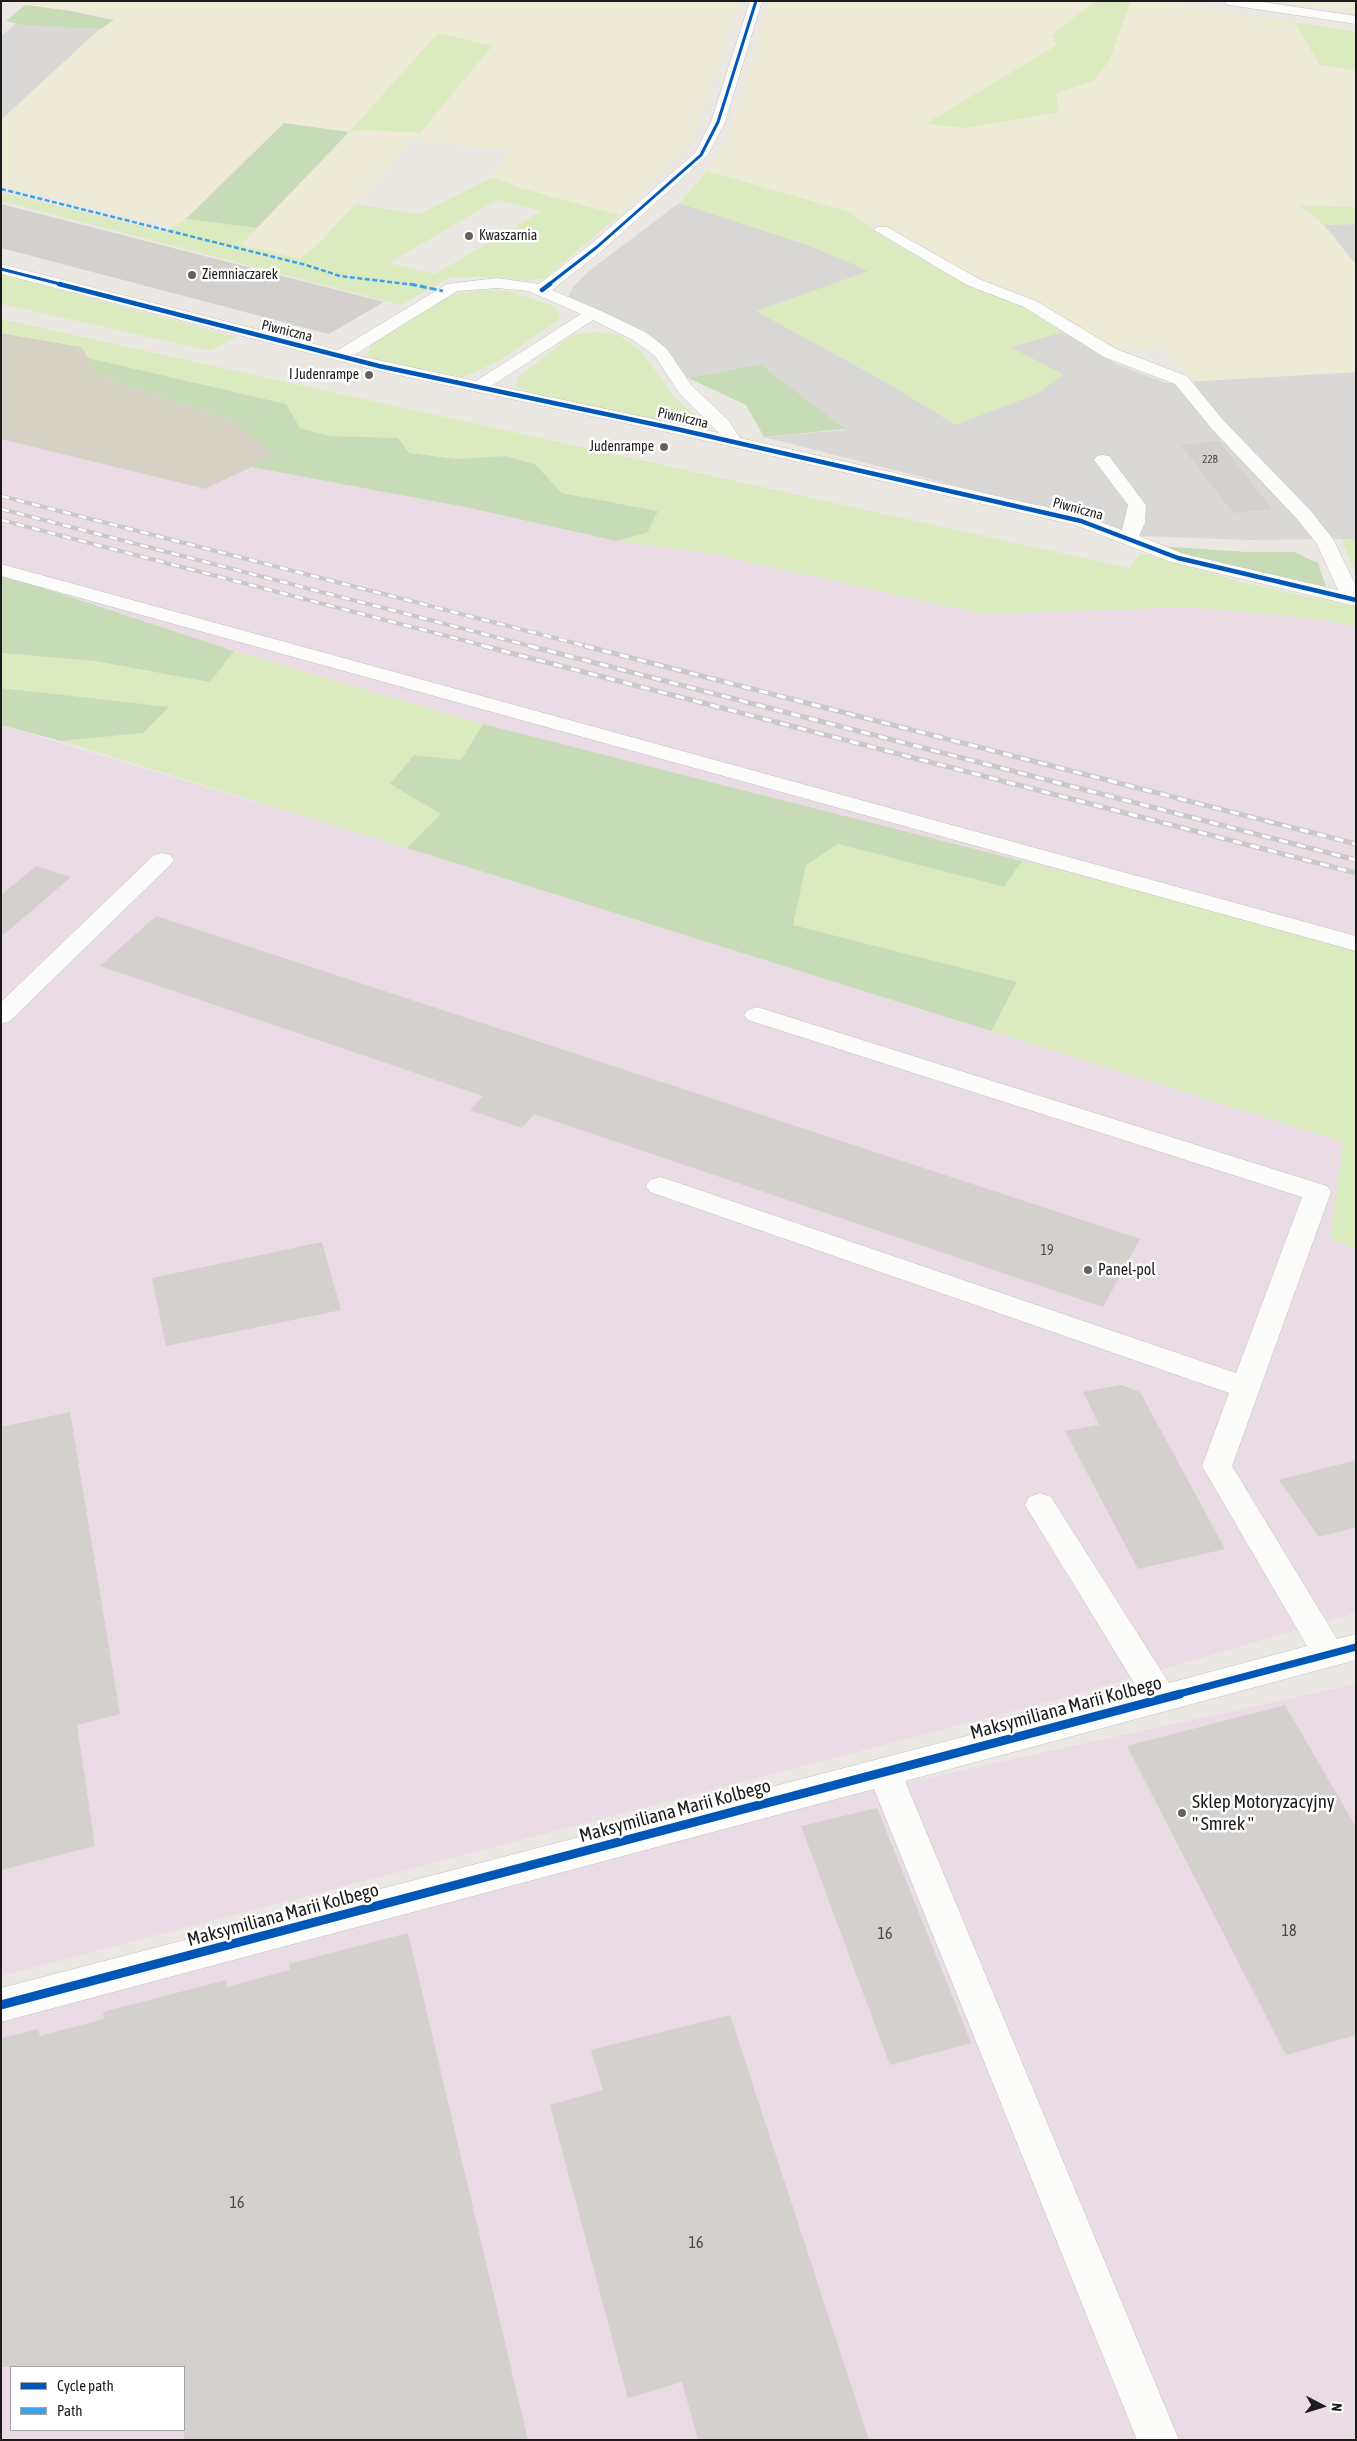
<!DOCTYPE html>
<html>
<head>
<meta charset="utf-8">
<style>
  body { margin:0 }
  #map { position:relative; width:1357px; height:2441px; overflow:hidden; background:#ebe8e4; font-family:"Asap Condensed",sans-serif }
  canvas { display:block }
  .frame { position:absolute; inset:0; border:2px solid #1c1c1c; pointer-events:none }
  .legend { position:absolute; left:10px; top:2366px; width:175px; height:65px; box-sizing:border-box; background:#fff; border:1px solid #a4a4a4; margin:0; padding:6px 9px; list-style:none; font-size:15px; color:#1c1c1c }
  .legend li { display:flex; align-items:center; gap:10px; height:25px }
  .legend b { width:25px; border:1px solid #a4a4a4 }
  .north { position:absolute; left:1297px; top:2381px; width:50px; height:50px; -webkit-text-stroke:4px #fff; paint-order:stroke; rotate:95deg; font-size:14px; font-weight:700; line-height:20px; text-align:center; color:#1c1c1c }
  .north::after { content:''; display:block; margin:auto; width:18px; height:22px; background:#1c1c1c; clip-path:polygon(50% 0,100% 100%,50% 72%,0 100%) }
</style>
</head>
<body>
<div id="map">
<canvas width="1357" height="2441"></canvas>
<div class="frame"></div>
<ul class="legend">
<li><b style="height:6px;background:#0057b8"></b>Cycle path</li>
<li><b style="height:6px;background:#3da2ea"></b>Path</li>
</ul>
<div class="north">N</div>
</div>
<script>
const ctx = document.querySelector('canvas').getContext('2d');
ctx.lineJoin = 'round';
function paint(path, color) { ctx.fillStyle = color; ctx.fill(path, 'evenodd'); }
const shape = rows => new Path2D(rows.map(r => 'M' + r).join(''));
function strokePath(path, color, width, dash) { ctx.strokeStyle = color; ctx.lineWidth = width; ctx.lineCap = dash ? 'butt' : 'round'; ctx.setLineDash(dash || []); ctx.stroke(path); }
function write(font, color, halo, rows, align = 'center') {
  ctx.font = font + ' "Asap Condensed",sans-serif'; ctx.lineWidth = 5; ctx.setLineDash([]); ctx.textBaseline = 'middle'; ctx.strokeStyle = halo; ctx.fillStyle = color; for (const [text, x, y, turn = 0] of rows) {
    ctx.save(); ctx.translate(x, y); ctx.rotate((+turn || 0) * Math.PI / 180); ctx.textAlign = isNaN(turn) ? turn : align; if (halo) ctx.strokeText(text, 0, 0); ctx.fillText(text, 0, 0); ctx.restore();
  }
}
const residential = shape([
  [17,23,100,29,1,120,1,36],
  [679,203,808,245,870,271,757,311,893,386,956,425,1063,375,1010,347,1063,332,1116,364,1166,383,1356,372,1356,539,1248,540,1140,536,1099,522,764,437,844,430,760,364,688,378,662,346,630,325,568,297,573,287,590,270],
  [1356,224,1356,265,1324,225]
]);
const industrial = shape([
  [1,439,205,489,251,467,470,508,616,541,713,554,983,614,1189,607,1320,619,1356,627,1356,946,483,724,234,651,1,574],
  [1,725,407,848,1344,1142,1330,1238,1356,1249,1356,1613,1052,1701,1,1976],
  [1356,1684,1356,2440,1,2440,1,2018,799,1806],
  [11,2367,184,2367,184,2430,11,2430]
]);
const construction = shape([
  [1,333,82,347,97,375,229,419,277,455,205,489,1,439]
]);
const farmland = shape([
  [1,1,741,1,692,141,619,215,520,188,493,177,509,150,413,140,318,243,300,259,240,245,348,132,284,123,186,219,173,227,1,185,1,120,100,29,113,20,71,11],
  [438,33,364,130,350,132],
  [769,1,1096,1,1053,35,1058,45,926,124,1056,93,1092,81,1109,61,1131,1,1160,1,1294,22,1320,65,1356,71,1356,207,1299,206,1324,225,1356,265,1356,372,1196,381,1159,348,1113,350,878,225,860,221,850,212,707,171,727,139,753,59],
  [1288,1,1356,1,1356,13,1289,3]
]);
const grass = shape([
  [1096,1,1131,1,1109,61,1093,81,1056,93,1059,112,967,128,925,124,1057,45,1052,35],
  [1294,22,1356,32,1356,71,1320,65],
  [438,33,492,46,420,133,364,130,349,132],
  [707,171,850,212,885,238,955,278,1031,309,1063,332,1010,347,1063,374,1039,393,956,425,893,386,756,311,869,271,808,245,679,203],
  [493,177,520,188,619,215,545,278,528,281,481,277,449,278,401,305,1,201,1,192,165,232,186,219,257,228,241,245,300,259,319,243,355,204,420,214],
  [497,200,542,211,435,274,389,263],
  [1299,205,1356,207,1356,224,1324,225],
  [1,274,236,337,211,351,1,304],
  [480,290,508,291,556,307,560,319,499,361,463,377,376,362,367,356,372,342,452,295],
  [1,319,1129,568,1141,553,1245,583,1356,607,1356,627,1320,619,1189,607,983,614,713,554,616,541,647,533,658,511,562,493,535,464,505,456,457,459,409,453,398,438,330,436,300,428,286,404,88,358,82,347,1,333],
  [597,332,619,335,641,351,675,398,710,429,695,429,540,397,516,386,519,376,572,335],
  [1356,539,1356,574,1342,540],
  [234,651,483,724,461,760,414,755,390,784,442,814,407,848,61,741,143,733,168,708,1,688,1,653,95,661,210,681],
  [838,844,1004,887,1022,861,1356,946,1356,1249,1330,1239,1343,1142,991,1031,1017,982,793,925,806,865]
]);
const forest = shape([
  [25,5,71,11,114,20,100,29,22,25,6,21],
  [284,123,349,132,257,228,186,219],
  [88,358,286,404,300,428,330,436,398,438,409,453,457,459,505,456,535,464,562,493,658,511,647,533,616,541,470,508,251,467,276,455,229,419,97,375],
  [760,364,845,429,764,437,746,405,688,378],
  [1157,546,1247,552,1294,552,1318,563,1326,587,1204,561],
  [1,574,234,651,210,682,95,661,1,653],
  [1,688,169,707,143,733,61,741,1,725],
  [483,724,1022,861,1004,887,838,844,806,865,793,925,1017,982,991,1031,407,848,441,814,390,784,414,755,461,760]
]);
const building = shape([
  [1,204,384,302,329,334,1,248],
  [1219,441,1272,509,1233,513,1181,445],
  [36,866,71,877,1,937,1,895],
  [156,916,1140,1239,1103,1307,534,1114,522,1128,470,1110,483,1096,100,966],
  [322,1242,341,1310,166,1346,152,1278],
  [1121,1385,1140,1392,1225,1549,1138,1569,1065,1431,1099,1425,1083,1392],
  [70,1412,120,1714,77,1725,95,1846,1,1870,1,1427],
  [1356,1460,1356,1527,1319,1537,1279,1480],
  [1285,1705,1356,1827,1356,2035,1286,2055,1127,1746],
  [877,1808,971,2043,890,2065,801,1826],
  [408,1933,528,2440,184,2440,184,2367,1,2367,1,2038,38,2029,40,2036,104,2019,103,2012,226,1980,227,1987,290,1970,289,1964],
  [730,2015,869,2440,698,2440,682,2382,628,2398,550,2105,603,2090,591,2050]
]);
const minor = shape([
  [750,1,762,1,725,122,708,155,603,250,552,290,599,310,645,332,656,340,667,349,691,385,728,420,740,438,1081,515,1122,530,1128,505,1094,460,1097,456,1103,455,1109,456,1146,505,1145,523,1139,536,1184,554,1338,590,1317,544,1297,519,1212,429,1175,384,1104,357,1024,307,967,285,874,230,877,227,887,227,979,279,1036,301,1116,349,1187,376,1224,421,1311,511,1333,539,1356,586,1356,606,1171,562,1075,525,681,435,379,371,1,274,1,264,338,350,447,284,497,278,539,284,591,244,695,153,711,122,750,1],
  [497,288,528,291,581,314,476,381,354,355,457,291,497,288],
  [593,320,633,340,655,356,679,393,719,433,493,385,593,320],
  [1223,1,1256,1,1356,16,1356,24,1229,5,1223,1],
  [1,564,1356,936,1356,951,1,576,1,564],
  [162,853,170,855,174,860,170,865,10,1021,1,1024,1,1002,154,855,162,853],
  [757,1007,1327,1186,1331,1192,1232,1466,1337,1639,1356,1634,1356,1660,905,1781,1179,2440,1137,2440,874,1789,1,2022,1,1988,1139,1691,1025,1505,1029,1497,1040,1493,1051,1497,1169,1683,1307,1646,1202,1466,1229,1393,650,1192,646,1186,650,1180,660,1177,670,1180,1236,1373,1302,1197,748,1020,744,1015,748,1010,757,1007]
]);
const railFar1 = shape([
  [1,496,590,647],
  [1,509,534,647],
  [1,520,489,647]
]);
const rail = shape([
  [484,646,1356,873],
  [530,646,1356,860],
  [585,646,1356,844]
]);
const quietFar1 = shape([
  [1,189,306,265,340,276,415,285]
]);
const quiet = shape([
  [410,284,443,291]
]);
const cyclewayFar3 = shape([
  [1,269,64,285],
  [548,285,597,247,701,155,718,122,756,1]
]);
const cyclewayFar2 = shape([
  [59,284,379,366,681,430,1081,521,1178,558,1356,600],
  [542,290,550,284]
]);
const cyclewayFar1 = shape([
  [1175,1695,1356,1647]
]);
const cycleway = shape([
  [1,2005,1180,1694]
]);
const markers = [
  [469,236,5,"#646362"],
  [192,275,5,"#646362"],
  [369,375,5,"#646362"],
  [664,447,5,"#646362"],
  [1088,1270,5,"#646362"],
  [1182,1813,5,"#646362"]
];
const farNumbernames = [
  ["22B",1210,460]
];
const farPoinames = [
  ["Kwaszarnia",479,236],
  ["Ziemniaczarek",202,275],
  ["I Judenrampe",359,375,"right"],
  ["Judenrampe",654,447,"right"]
];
const farStreetnames = [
  ["Piwniczna",287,331,14],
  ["Piwniczna",683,418,13],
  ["Piwniczna",1078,509,15]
];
const numberNames = [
  ["19",1047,1251]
];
const poiNames = [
  ["Panel-pol",1098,1270]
];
const nearNumbernames = [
  ["18",1289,1931],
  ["16",885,1934],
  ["16",237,2203],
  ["16",696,2243]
];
const nearStreetnames = [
  ["Maksymiliana Marii Kolbego",1066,1708,-15],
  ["Maksymiliana Marii Kolbego",675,1811,-15],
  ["Maksymiliana Marii Kolbego",283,1915,-15]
];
const nearPoinames = [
  ["Sklep Motoryzacyjny",1192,1802],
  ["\" Smrek \"",1192,1824]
];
paint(residential, '#dad8d6');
paint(industrial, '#e9dce5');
paint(construction, '#d5d2c5');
paint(farmland, '#edebd6');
paint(grass, '#dceac0');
paint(forest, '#c8dbb7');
paint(building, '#d3d0cd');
strokePath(minor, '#c3c2c0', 1);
paint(minor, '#fcfcfb');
strokePath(railFar1, '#c9c9c8', 4);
strokePath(rail, '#c9c9c8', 5);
strokePath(railFar1, '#fff', 2.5, [8]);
strokePath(rail, '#fff', 3, [9]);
strokePath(quietFar1, '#3da2ea', 2.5, [5, 2.5]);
strokePath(quiet, '#3da2ea', 3, [7, 3]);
strokePath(cyclewayFar3, '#0057b8', 3);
strokePath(cyclewayFar2, '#0057b8', 4.5);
strokePath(cyclewayFar1, '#0057b8', 7);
strokePath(cycleway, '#0057b8', 9);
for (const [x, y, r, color] of markers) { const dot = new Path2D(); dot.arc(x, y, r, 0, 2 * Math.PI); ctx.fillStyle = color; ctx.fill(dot); strokePath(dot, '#fff', 2); }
write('11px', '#4a4948', null, farNumbernames);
write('14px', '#1c1c1c', '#fff', farPoinames, 'left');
write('14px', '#1c1c1c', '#fff', farStreetnames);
write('14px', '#4a4948', null, numberNames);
write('16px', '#1c1c1c', '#fff', poiNames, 'left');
write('16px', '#4a4948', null, nearNumbernames);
write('19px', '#1c1c1c', '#fff', nearStreetnames);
write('19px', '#1c1c1c', '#fff', nearPoinames, 'left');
</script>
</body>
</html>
